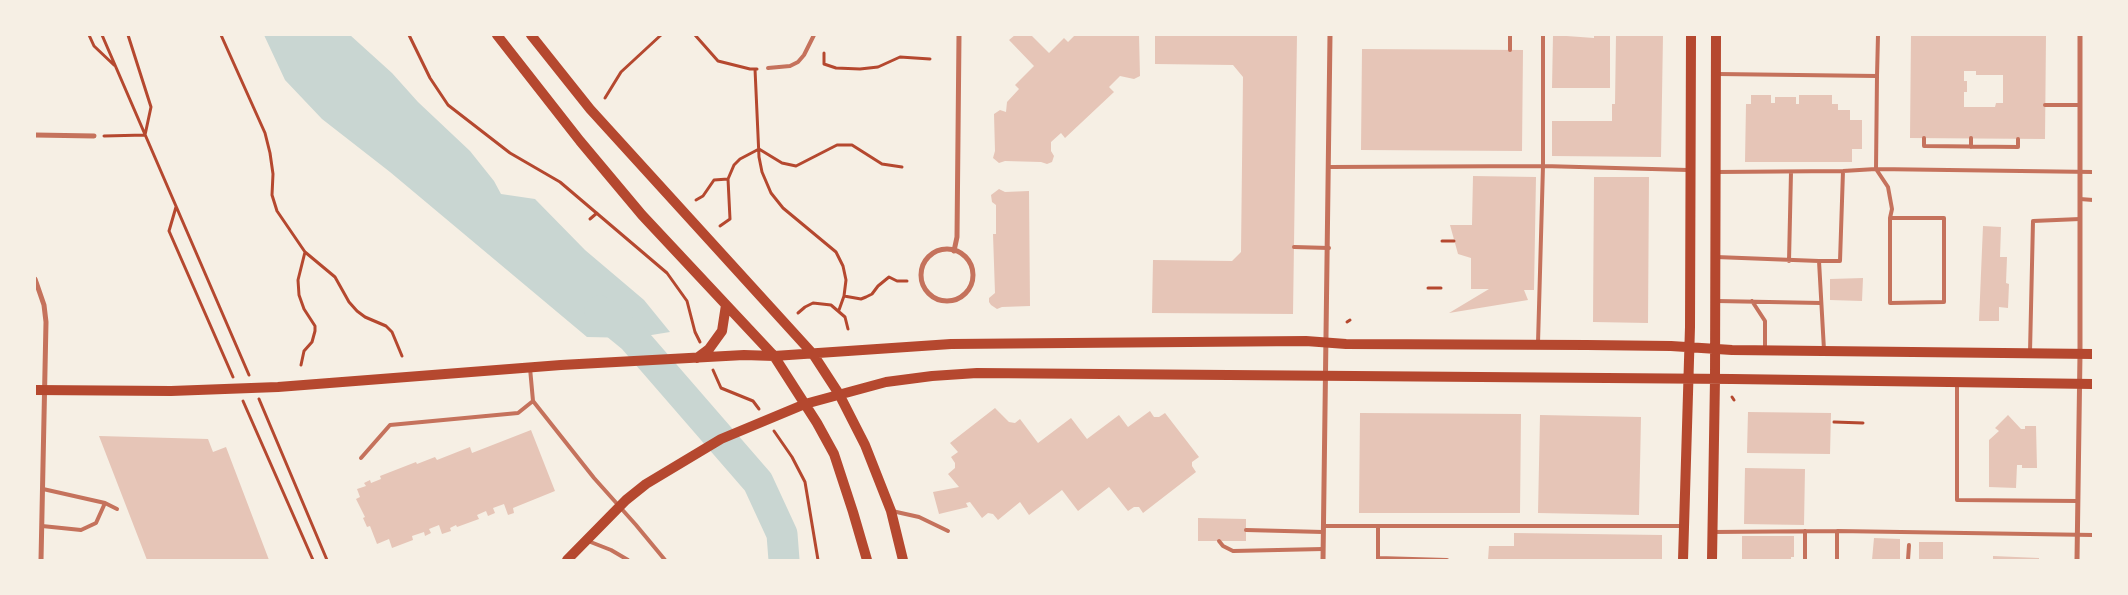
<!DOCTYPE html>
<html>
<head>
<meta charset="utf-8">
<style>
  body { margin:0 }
  #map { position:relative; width:2128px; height:595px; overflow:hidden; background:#f6efe4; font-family:Quicksand,sans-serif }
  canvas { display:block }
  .frame { position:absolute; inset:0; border:36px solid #f6efe4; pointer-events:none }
</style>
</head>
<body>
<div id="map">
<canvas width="2128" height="595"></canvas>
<div class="frame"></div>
</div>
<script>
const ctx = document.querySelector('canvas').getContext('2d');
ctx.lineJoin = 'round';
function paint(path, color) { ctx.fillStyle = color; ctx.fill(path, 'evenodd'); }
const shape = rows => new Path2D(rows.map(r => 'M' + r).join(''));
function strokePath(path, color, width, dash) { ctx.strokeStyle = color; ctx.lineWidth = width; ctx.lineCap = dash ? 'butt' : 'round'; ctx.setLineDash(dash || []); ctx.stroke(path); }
const water = shape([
  [264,35,350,35,392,73,418,102,470,151,494,181,501,194,535,199,585,250,644,300,670,332,633,338,587,337,390,172,322,119,285,80]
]);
const river = shape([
  [600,311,633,338,758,482,782,534,784,560]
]);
const building = shape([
  [1015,35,1031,35,1049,53,1064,38,1068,42,1075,35,1139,35,1140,76,1134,79,1120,76,1109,87,1114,92,1065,138,1061,133,1051,142,1051,151,1054,156,1052,162,1047,164,1041,162,1005,161,999,163,993,158,995,151,994,114,1000,110,1006,112,1007,102,1019,89,1015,85,1034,66,1009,40],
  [1155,35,1297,35,1293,314,1152,313,1153,260,1232,261,1241,252,1243,77,1233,65,1155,64],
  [1553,35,1594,38,1594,35,1610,35,1610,88,1552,88],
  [1616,35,1663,35,1661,157,1552,156,1552,121,1612,121,1612,104,1615,104],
  [1911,35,2046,35,2045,139,1910,138],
  [1964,71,1976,71,1976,75,2003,75,2003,103,1996,103,1995,107,1964,107,1964,92,1967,92,1967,81,1964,81],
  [1362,49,1523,50,1522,151,1361,150],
  [1751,95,1771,95,1771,103,1775,103,1775,97,1796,97,1796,104,1799,104,1799,95,1832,95,1832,104,1838,104,1838,110,1850,110,1850,120,1862,120,1862,149,1852,149,1852,162,1745,162,1746,104,1751,104],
  [1473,176,1536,177,1534,290,1524,290,1528,300,1449,313,1489,289,1471,289,1471,258,1458,254,1450,225,1472,225],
  [1594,177,1649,177,1648,323,1593,322],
  [999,189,1005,192,1029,191,1030,306,1002,307,997,309,991,305,989,302,989,298,995,293,993,234,996,234,996,205,992,202,991,195],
  [1983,226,2001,227,2000,257,2007,257,2006,283,2009,284,2008,308,1999,307,1999,321,1979,321],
  [1863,278,1862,301,1830,300,1830,279],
  [995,408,1009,422,1015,423,1020,419,1038,443,1071,418,1087,439,1119,415,1128,427,1150,411,1154,417,1159,417,1165,413,1199,457,1192,462,1192,466,1196,472,1143,513,1139,507,1134,507,1128,511,1109,487,1078,511,1062,490,1029,515,1020,502,998,520,993,514,988,513,982,518,970,502,966,503,968,507,939,514,933,492,959,487,948,474,955,468,955,463,951,457,958,452,950,443],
  [1748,412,1831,413,1830,454,1747,453],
  [1360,413,1521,414,1520,513,1359,513],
  [1540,415,1641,417,1639,515,1538,513],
  [2008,415,2021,429,2025,429,2025,426,2036,426,2037,468,2022,468,2022,465,2017,465,2016,488,1989,487,1989,440,1999,431,1995,428],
  [531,430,555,491,513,508,514,513,508,515,504,504,493,508,495,513,488,516,486,511,477,515,479,519,457,527,456,525,450,528,451,531,442,534,439,525,429,529,431,533,425,536,424,532,412,536,413,540,392,548,389,539,377,544,370,526,367,527,363,518,365,517,356,499,360,497,357,489,366,486,364,483,370,480,371,483,381,479,380,476,416,462,417,464,435,457,437,460,470,447,472,453],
  [99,436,208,439,213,452,226,447,269,560,147,560],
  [1745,468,1805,469,1804,525,1744,524],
  [1198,518,1246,519,1246,541,1198,541],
  [1514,533,1662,535,1662,560,1488,560,1489,546,1514,546],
  [1742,536,1794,536,1794,557,1791,557,1791,560,1742,560],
  [1874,538,1900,539,1900,560,1872,560],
  [1919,542,1943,542,1943,560,1919,560],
  [1993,556,2039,558,2039,560,1993,560]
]);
const path = shape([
  [89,35,94,46,114,65],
  [102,35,249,375],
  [221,35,265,133,270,153,273,174,272,195,277,211,305,252,335,277,349,302,357,311,365,317,386,326,392,332,402,356],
  [409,35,430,78,448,105,510,153,560,182,667,273,687,301,695,332,700,342],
  [695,35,718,61,750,69,757,69],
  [824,53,824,64,836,68,860,69,878,67,900,57,930,59],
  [755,69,759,157,762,172,771,193,783,208,836,252,843,266,846,280,844,296,839,310],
  [605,98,621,72,661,35],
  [104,136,145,135,151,107,128,35],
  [696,200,703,196,714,180,728,179,734,165,740,159,759,149,782,163,796,166,837,145,852,145,882,164,902,167],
  [176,207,169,231,233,377],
  [590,219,597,213],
  [720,226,730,219,728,179],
  [1442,241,1454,241],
  [1428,288,1441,288],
  [844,296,861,299,866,297,872,294,878,286,889,277,897,281,907,281],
  [798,313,805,307,813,303,831,305,845,317,848,329],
  [1347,322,1350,320],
  [301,365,304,351,312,342,315,331,315,326,304,309,299,295,298,280,305,252],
  [713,370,721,388,753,401,759,409],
  [1732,397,1734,400],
  [259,399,327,560],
  [243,401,313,560],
  [1834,422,1863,423],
  [774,431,792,457,805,482,818,560]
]);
const service = shape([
  [1510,50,1510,35],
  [768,68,790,66,798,62,804,55,814,35],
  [1877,76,1878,35],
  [2045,105,2080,105],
  [1924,138,1924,146,2018,147,2018,139],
  [1971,147,1971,138],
  [1330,167,1543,166,1688,170],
  [1876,169,1888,187,1892,209,1890,218,1890,303,1944,302,1944,218,1890,218],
  [1876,169,2093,172],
  [1717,172,1843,171,1876,169,1877,76,1718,74],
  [2080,199,2093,200],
  [1294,247,1329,248],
  [1716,257,1819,261,1824,350],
  [1789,261,1791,172],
  [1819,261,1840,261,1843,171],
  [1717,301,1821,303],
  [1752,301,1765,321,1765,350],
  [1538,343,1543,166,1543,35],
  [2030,352,2033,221,2080,219],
  [530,368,533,401,594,478,636,525,665,560],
  [1957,383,1957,500,2078,501],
  [361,458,390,425,518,413,533,401],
  [43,489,105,503,117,509],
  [892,511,919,517,948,531],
  [42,526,81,530,96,523,105,503],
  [1324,526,1684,526],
  [1378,526,1378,558],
  [1246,530,1323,532],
  [1837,531,2093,535],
  [1713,532,1837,531,1837,560],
  [588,541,611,550,628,560],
  [1219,541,1223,546,1233,551,1323,549],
  [1378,560,1378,558,1447,560],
  [1805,560,1805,531],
  [1908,560,1909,545]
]);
const minor = shape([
  [35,135,94,136],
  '921 275a26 26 0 1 1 52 0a26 26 0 1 1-52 0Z',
  [954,251,957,237,959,35],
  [35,279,44,305,46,322,41,560],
  [1323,560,1330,35],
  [2077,560,2080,354,2080,35]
]);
const secondary = shape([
  [497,35,580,141,642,215,774,356,817,423,834,454,853,512,867,560],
  [531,35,590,109,813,354,839,394,865,445,891,511,903,560],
  [697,358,709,349,722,331,726,305],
  [35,390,171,391,278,387,561,365,744,355,774,356,951,344,1306,341,1346,344,1587,345,1671,346,1732,350,2093,354],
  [567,560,626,500,646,484,721,439,805,404,886,382,932,376,977,373,1732,379,2093,384],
  [1683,560,1690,327,1691,35],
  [1712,560,1715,379,1716,35]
]);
paint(water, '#c9d6d2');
strokePath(river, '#c9d6d2', 31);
paint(building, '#e6c5b7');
strokePath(path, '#b5482f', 3);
strokePath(service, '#c5725c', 4);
strokePath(minor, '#c5725c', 5);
strokePath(secondary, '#b5482f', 10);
</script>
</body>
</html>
